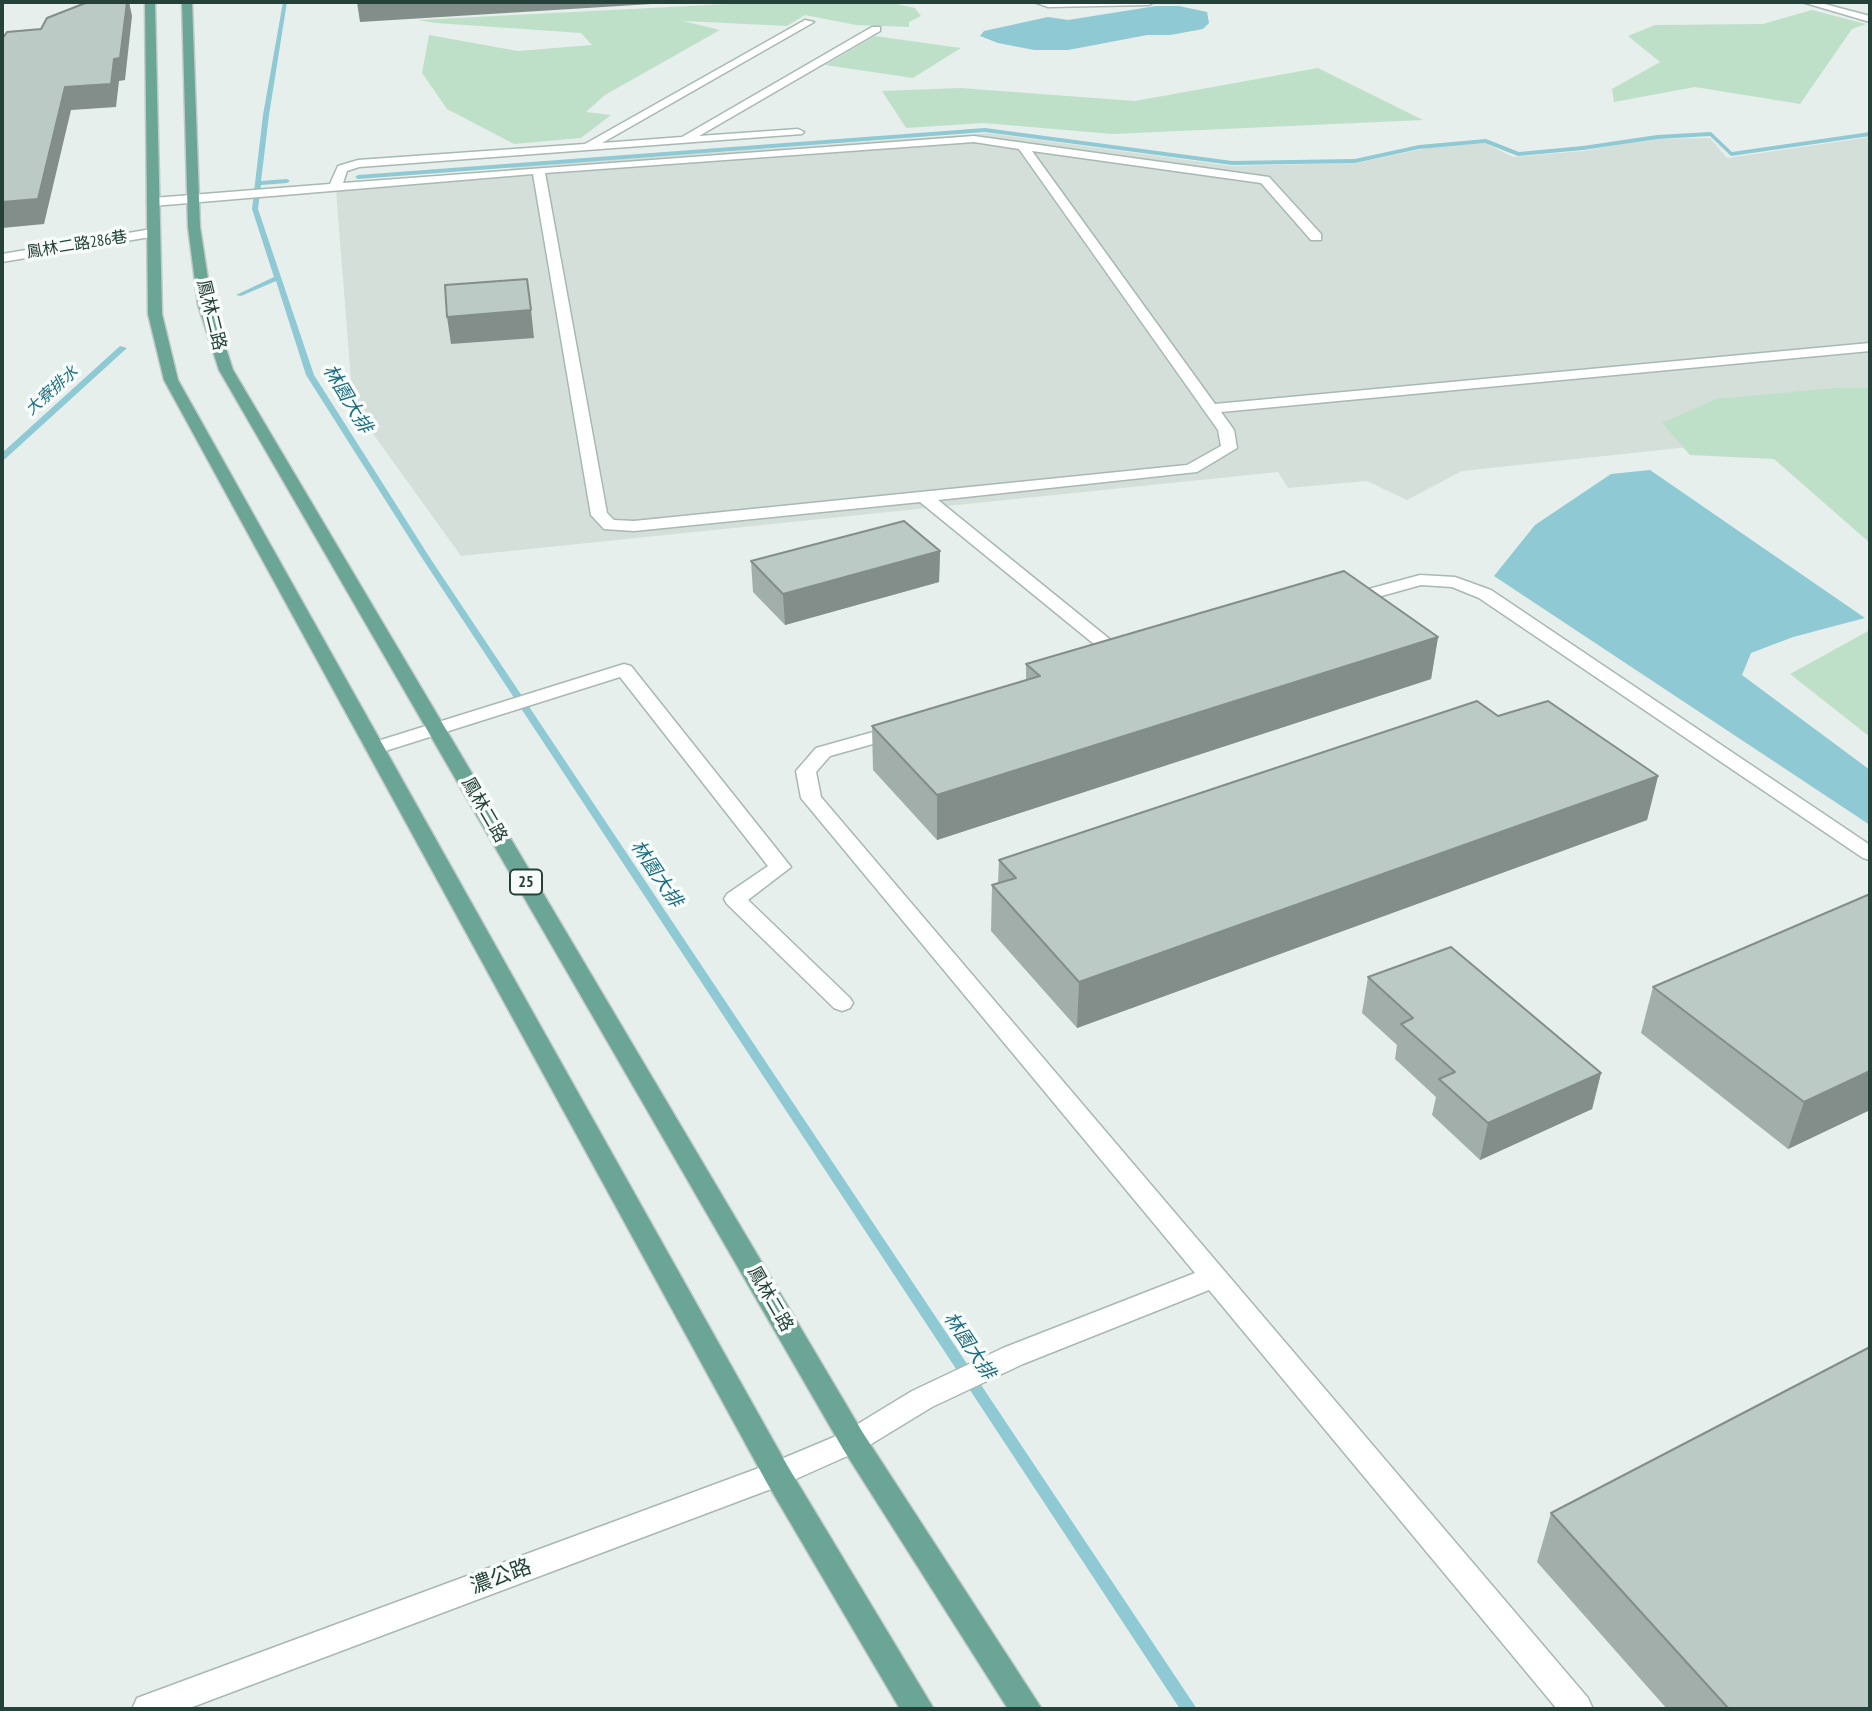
<!DOCTYPE html>
<html>
<head>
<meta charset="utf-8">
<style>
  body { margin:0 }
  #map { position:relative; width:1872px; height:1711px; overflow:hidden; background:#e6efeb; font-family:"PT Sans Narrow",sans-serif }
  canvas { display:block }
  .frame { position:absolute; inset:0; border:4px solid #24423a; pointer-events:none }
</style>
</head>
<body>
<div id="map">
<canvas width="1872" height="1711"></canvas>
<div class="frame"></div>
</div>
<script>
const ctx = document.querySelector('canvas').getContext('2d');
ctx.lineJoin = 'round';
function paint(path, color) { ctx.fillStyle = color; ctx.fill(path, 'evenodd'); }
const shape = rows => new Path2D(rows.map(r => 'M' + r).join(''));
function strokePath(path, color, width, dash) { ctx.strokeStyle = color; ctx.lineWidth = width; ctx.lineCap = dash ? 'butt' : 'round'; ctx.setLineDash(dash || []); ctx.stroke(path); }
function write(font, color, halo, rows, align = 'center') {
  ctx.font = font + ' "PT Sans Narrow","Noto Sans TC",sans-serif'; ctx.lineWidth = 7; ctx.setLineDash([]); ctx.textBaseline = 'middle'; ctx.strokeStyle = halo; ctx.fillStyle = color; for (const [text, x, y, turn = 0] of rows) {
    ctx.save(); ctx.translate(x, y); ctx.rotate((+turn || 0) * Math.PI / 180); ctx.textAlign = isNaN(turn) ? turn : align; if (halo) ctx.strokeText(text, 0, 0); ctx.fillText(text, 0, 0); ctx.restore();
  }
}
const built = shape([
  [988,133,1232,166,1356,163,1428,148,1485,143,1513,157,1583,151,1650,139,1710,138,1727,158,1870,137,1870,428,1462,471,1407,500,1367,481,1288,488,1278,472,461,556,353,406,336,190,512,176,511,167]
]);
const green = shape([
  [766,2,888,2,915,8,921,16,909,22,909,27,856,25,805,15,787,26,683,21,720,30,605,95,586,112,611,115,581,138,514,144,447,109,422,73,429,35,518,51,592,45,581,33,436,23,418,20],
  [1812,10,1866,24,1852,29,1800,104,1695,87,1614,102,1612,89,1660,62,1628,36,1655,25,1763,24],
  [875,36,961,48,913,78,825,65],
  [1318,68,1423,120,1113,134,983,123,906,128,882,91,960,88,1135,101],
  [1834,388,1870,388,1870,543,1774,459,1690,455,1662,423,1716,399],
  [1870,630,1870,737,1790,674]
]);
const water = shape([
  [1156,6,1179,6,1207,12,1209,23,1203,29,1170,35,1147,35,1068,50,1034,50,998,43,980,36,984,31,1048,17,1068,20],
  [1650,470,1865,618,1793,637,1751,653,1742,675,1870,770,1870,825,1494,576,1535,525,1611,474]
]);
const stream = shape([
  [283,2,287,2,269,115,261,181,287,179,290,181,287,183,261,185,258,209,314,375,430,558,1197,1709,1180,1709,422,558,306,375,276,281,241,296,236,295,274,277,252,209,263,115,283,2],
  [985,128,1232,161,1355,159,1419,145,1486,139,1519,152,1583,146,1657,135,1711,132,1732,152,1870,132,1870,136,1731,156,1710,136,1657,139,1583,150,1518,156,1485,143,1419,149,1355,163,1232,165,985,132,358,179,355,177,358,175,985,128],
  [120,346,127,348,5,459,2,459,2,453,120,346]
]);
const lane = shape([
  [1034,2,1154,2,1149,5,1048,7,1034,2],
  [805,20,814,22,602,143,682,137,872,27,880,27,880,31,699,136,798,129,804,132,802,134,359,167,347,171,343,183,974,136,1269,177,1321,234,1321,240,1311,240,1261,183,1032,151,1215,404,1870,343,1870,351,1221,412,1234,430,1237,448,1197,472,938,500,1128,654,1131,658,1128,662,1122,664,1116,662,920,502,634,531,604,529,591,515,533,174,153,206,147,202,153,198,330,184,338,166,358,160,585,144,805,20],
  [974,142,1019,149,1218,430,1221,446,1187,465,634,521,614,520,607,513,545,173,974,142],
  [1420,575,1455,577,1491,590,1870,845,1870,860,1863,858,1479,598,1452,587,1421,585,1349,605,1340,600,1343,596,1420,575],
  [624,664,631,666,791,867,748,900,850,998,853,1003,850,1008,842,1011,834,1008,727,904,724,899,727,894,768,866,620,677,382,752,368,752,365,748,368,744,624,664],
  [898,725,905,727,908,731,905,735,830,756,816,772,821,797,1588,1698,1593,1709,1557,1709,1209,1290,1023,1364,932,1407,863,1449,853,1453,843,1449,839,1441,843,1433,912,1391,1003,1348,1195,1273,801,798,796,771,816,748,898,725]
]);
const street = shape([
  [1802,2,1817,2,1870,16,1870,22,1802,2],
  [152,229,158,233,156,236,2,262,2,254,152,229],
  [853,1429,863,1433,867,1441,863,1449,787,1483,187,1709,132,1709,137,1698,767,1465,853,1429]
]);
const primary = shape([
  [145,2,155,2,162,314,178,380,787,1465,934,1709,900,1709,767,1483,164,380,148,314,145,2],
  [182,2,192,2,200,227,212,305,233,370,863,1433,1042,1709,1008,1709,843,1449,219,370,198,305,188,227,182,2]
]);
const wall = shape([
  [940,551,939,582,785,625,753,592,751,561],
  [1438,637,1431,679,937,840,873,770,872,726,1026,681,1026,664],
  [1498,716,1658,776,1647,820,1077,1028,991,931,992,885,998,883,999,860],
  [1368,977,1601,1073,1592,1109,1480,1160,1432,1115,1436,1097,1395,1059,1397,1045,1362,1013],
  [1653,987,1870,1110,1788,1149,1641,1033],
  [1551,1513,1870,1709,1667,1709,1537,1562]
]);
const shadedWall = shape([
  [127,2,129,2,132,16,125,80,119,81,116,107,71,110,44,224,2,228,2,202,65,87,114,59],
  [357,2,652,2,652,4,360,22],
  [531,310,534,338,451,344,447,317],
  [940,551,939,582,785,625,783,594],
  [1438,637,1431,679,937,840,937,795],
  [1658,776,1647,820,1077,1028,1079,982],
  [1870,1071,1870,1110,1788,1149,1804,1102],
  [1601,1073,1592,1109,1480,1160,1488,1123]
]);
const building = shape([
  [88,2,127,2,120,58,114,59,111,84,65,87,38,199,2,202,2,39,7,32,41,29,47,18,88,2],
  [527,279,531,310,447,317,445,285,527,279],
  [904,521,940,551,783,594,751,561,904,521],
  [1344,571,1438,637,937,795,872,726,1040,676,1026,664,1344,571],
  [1477,701,1498,716,1548,701,1658,776,1079,982,992,885,1016,878,999,860,1477,701],
  [1870,894,1870,1071,1804,1102,1653,987,1870,894],
  [1451,947,1601,1073,1488,1123,1439,1079,1455,1072,1401,1024,1413,1018,1368,977,1451,947],
  [1870,1347,1870,1709,1729,1709,1551,1513,1870,1347]
]);
const farStreetnames = [
  ["鳳林二路286巷",77,245,-9]
];
const farWaternames = [
  ["大寮排水",52,391,-42]
];
const shields = [
  [526,882,32]
];
const shieldNames = [
  ["25",526,882]
];
const streetNames = [
  ["鳳林二路",211,315,76],
  ["鳳林二路",484,810,60],
  ["鳳林二路",770,1299,60]
];
const waterNames = [
  ["林園大排",347,399,59],
  ["林園大排",656,874,56],
  ["林園大排",969,1346,56]
];
const nearStreetnames = [
  ["濃公路",501,1577,-20]
];
paint(built, '#d4dfda');
paint(green, '#bfe0c8');
paint(water, '#8ec9d4');
paint(stream, '#8ec9d4');
strokePath(lane, '#a8b8b2', 3);
strokePath(street, '#a8b8b2', 3);
strokePath(primary, '#c2cac8', 3);
paint(lane, '#fff');
paint(street, '#fff');
paint(primary, '#6aa596');
paint(wall, '#a1aea9');
paint(shadedWall, '#838d89');
paint(building, '#bbcac4');
strokePath(building, '#838d89', 2);
write('16px', '#24423a', '#f7fbf9', farStreetnames);
write('italic 16px', '#1c6f80', '#f7fbf9', farWaternames);
for (const [x, y, w] of shields) { const box = new Path2D(); box.roundRect(x - w / 2, y - 12.5, w, 25, 5); ctx.fillStyle = '#f7fbf9'; ctx.fill(box); strokePath(box, '#24423a', 2); }
write('bold 16px', '#24423a', null, shieldNames);
write('18px', '#24423a', '#f7fbf9', streetNames);
write('italic 19px', '#1c6f80', '#f7fbf9', waterNames);
write('21px', '#24423a', '#f7fbf9', nearStreetnames);
</script>
</body>
</html>
